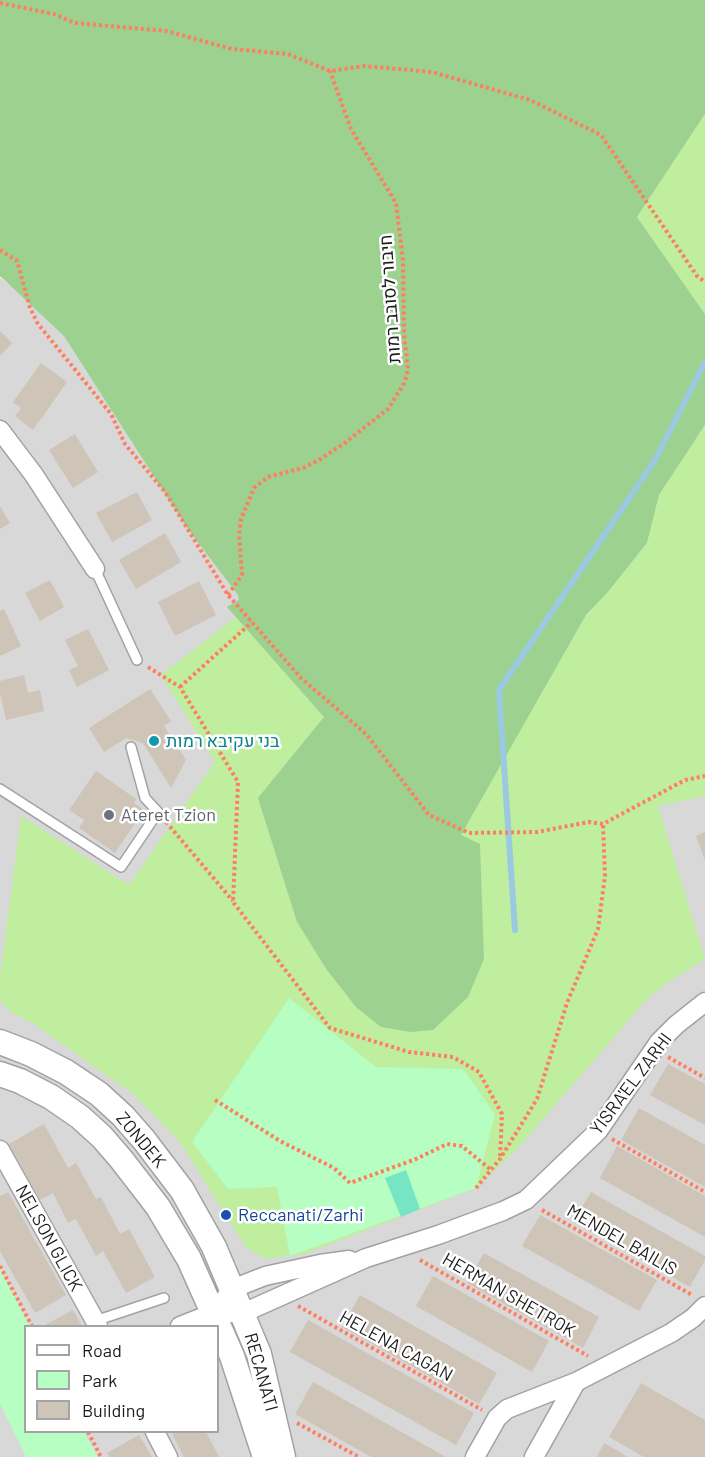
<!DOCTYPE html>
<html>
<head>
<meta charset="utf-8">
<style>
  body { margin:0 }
  #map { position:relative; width:705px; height:1457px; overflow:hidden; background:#eeeadf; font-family:Barlow,sans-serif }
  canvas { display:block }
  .legend { position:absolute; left:24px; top:1325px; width:195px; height:108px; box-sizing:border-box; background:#fff; border:2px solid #a4a4a4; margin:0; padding:8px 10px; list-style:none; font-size:18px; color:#1b1b1b }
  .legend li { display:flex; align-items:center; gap:12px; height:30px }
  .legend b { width:30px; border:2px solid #a4a4a4 }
</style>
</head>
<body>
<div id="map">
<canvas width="705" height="1457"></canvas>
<ul class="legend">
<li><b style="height:8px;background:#fff"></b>Road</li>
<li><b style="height:16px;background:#b6fec2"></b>Park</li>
<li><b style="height:16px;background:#cec4b8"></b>Building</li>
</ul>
</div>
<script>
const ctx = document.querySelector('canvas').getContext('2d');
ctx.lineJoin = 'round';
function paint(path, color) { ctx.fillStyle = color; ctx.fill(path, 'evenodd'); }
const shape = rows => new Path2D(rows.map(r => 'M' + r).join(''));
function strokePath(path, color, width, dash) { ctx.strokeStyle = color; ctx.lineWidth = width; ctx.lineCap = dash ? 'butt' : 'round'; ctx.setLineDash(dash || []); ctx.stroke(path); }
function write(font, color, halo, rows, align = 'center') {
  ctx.font = font + ' Barlow,Heebo,sans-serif'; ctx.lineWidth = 5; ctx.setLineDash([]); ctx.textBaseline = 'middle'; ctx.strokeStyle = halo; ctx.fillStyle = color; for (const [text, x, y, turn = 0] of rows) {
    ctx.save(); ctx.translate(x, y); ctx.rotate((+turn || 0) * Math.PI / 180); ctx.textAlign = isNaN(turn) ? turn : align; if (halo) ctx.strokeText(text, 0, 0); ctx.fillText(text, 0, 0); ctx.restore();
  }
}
const residential = shape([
  [0,278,84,343,409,789,705,792,705,1457,0,1457],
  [26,1326,218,1326,218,1432,26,1432]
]);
const grass = shape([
  [705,114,705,314,637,217],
  [705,425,705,796,658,806,705,959,667,983,647,999,519,1147,476,1188,304,1254,265,1259,246,1247,179,1141,133,1094,34,1024,11,1012,0,1000,0,977,21,816,129,885,215,762,161,675,236,617,324,717,258,798,297,922,327,970,356,1007,381,1027,484,959,480,845,460,835,586,615,608,592,647,543,659,495]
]);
const forest = shape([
  [0,0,705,0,705,114,637,217,705,314,705,425,659,495,647,543,608,592,586,615,461,835,480,844,484,959,468,997,433,1030,411,1032,381,1027,356,1007,327,970,297,922,258,798,324,717,227,607,239,600,238,595,187,528,64,336,0,276]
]);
const park = shape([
  [289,998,376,1067,463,1069,495,1114,476,1188,290,1256,277,1187,228,1189,192,1142],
  [0,1268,30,1326,26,1326,26,1432,84,1432,98,1457,26,1457,0,1404]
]);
const pitch = shape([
  [406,1170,420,1209,401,1217,385,1178]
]);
const stream = shape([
  [515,930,499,690,655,460,705,362]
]);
const building = shape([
  [0,331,12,343,0,356],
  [41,363,67,382,33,430,15,416,21,408,13,402],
  [75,434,98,472,73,488,49,450],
  [137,492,152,520,112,542,96,513],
  [0,506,10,523,0,529],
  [165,533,181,562,136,589,119,560],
  [50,580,64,607,40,621,25,593],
  [199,581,216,615,175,636,158,602],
  [4,609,21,646,0,656,0,611],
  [88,629,109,670,77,687,69,670,78,666,65,640],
  [24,675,28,693,40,690,44,711,6,720,0,693,0,681],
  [150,689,171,721,164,726,186,760,171,788,143,743,126,738,104,752,89,728],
  [96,771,136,799,134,803,144,810,115,853,79,828,84,820,69,810],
  [705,832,705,861,696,836],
  [668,1064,705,1084,705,1125,650,1095],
  [639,1108,705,1145,705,1187,621,1140],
  [44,1124,68,1168,76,1163,96,1199,101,1197,120,1234,129,1229,155,1277,126,1293,103,1251,96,1256,76,1219,68,1223,53,1193,40,1200,9,1144],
  [617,1146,705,1196,705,1237,600,1178],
  [8,1192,66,1295,35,1313,0,1251,0,1196],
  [591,1192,705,1256,705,1260,690,1287,573,1222],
  [540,1215,657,1280,639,1311,522,1246],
  [484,1253,599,1317,583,1348,467,1283],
  [433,1276,549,1341,532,1372,416,1306],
  [360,1295,497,1373,479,1404,342,1327],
  [73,1310,82,1326,43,1326],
  [308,1320,474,1413,456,1445,290,1352],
  [313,1382,446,1457,371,1457,295,1414],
  [641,1383,705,1420,705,1457,644,1457,609,1437],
  [177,1432,206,1432,219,1457,184,1457,172,1434],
  [139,1435,152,1457,110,1457,107,1453],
  [604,1443,628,1457,597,1457]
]);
const path = shape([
  [0,3,54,14,75,23,166,31,232,49,288,54,330,71,364,66,432,72,530,100,601,135,697,276,705,282],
  [0,250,17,261,30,308,38,324,111,414,125,444,165,492,228,595,301,678,366,734,429,815,469,833,537,832,589,822,603,824,685,780,705,776],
  [228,595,242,575,239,535,241,519,254,488,268,477,303,468,319,460,346,442,388,409,405,382,408,369,404,335,403,261,396,203,351,129,330,71],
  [148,667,180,687,238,782,233,902,330,1028,409,1052,453,1057,479,1072,502,1114,500,1159],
  [180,687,252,622],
  [166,822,233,901],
  [668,1057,705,1078],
  [215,1100,280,1141,334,1168,350,1183,416,1159,447,1144,462,1146,491,1170],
  [612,1139,705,1192],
  [476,1188,500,1159,537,1099,567,1003,598,929,605,876,603,824],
  [542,1210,692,1295],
  [420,1260,588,1356],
  [0,1266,32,1326],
  [298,1306,482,1410],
  [297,1423,359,1457],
  [88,1432,101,1457]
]);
const service = shape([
  [95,569,137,660],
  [0,789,121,867,158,812,145,798,131,747],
  [95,1321,164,1298]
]);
const minor = shape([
  [0,430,34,475,95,569],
  [0,1150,98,1326],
  [224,1300,232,1289,265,1276,320,1264,349,1260],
  [180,1326,213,1313,243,1313,366,1258,438,1235,503,1211,526,1200,598,1131,659,1042,676,1025,705,1002],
  [155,1432,168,1457],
  [475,1457,497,1418,507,1409,576,1382,671,1333,693,1318,705,1306],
  [534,1457,576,1382]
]);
const tertiary = shape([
  [0,1042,31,1054,66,1072,99,1094,123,1116,144,1140,182,1190,214,1247,259,1354,283,1457],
  [0,1074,20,1081,51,1097,80,1117,102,1137,121,1159,158,1207,189,1259,213,1313,232,1356,265,1457]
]);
const markers = [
  [154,741,6,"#0f9aa8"],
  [109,815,6,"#6b7280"],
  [226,1215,6,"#1a4fb4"]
];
const streetNames = [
  ["חיבור לסובב רמות",390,299,-94],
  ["YISRA'EL ZARHI",631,1084,-53],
  ["ZONDEK",141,1140,50],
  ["NELSON GLICK",49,1238,61],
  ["MENDEL BAILIS",622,1240,30],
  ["HERMAN SHETROK",509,1295,30],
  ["HELENA CAGAN",396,1346,29],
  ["RECANATI",261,1372,74]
];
const cultureNames = [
  ["בני עקיבא רמות",166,741]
];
const worshipNames = [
  ["Ateret Tzion",121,815]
];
const transitNames = [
  ["Reccanati/Zarhi",238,1215]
];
paint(residential, '#d9d8d8');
paint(grass, '#bfee9f');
paint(forest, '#9dd190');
paint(park, '#b6fec2');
paint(pitch, '#75e5c4');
strokePath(stream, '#9bcae0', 6);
paint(building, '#cec4b8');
strokePath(service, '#a2a2a2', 12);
strokePath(minor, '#a2a2a2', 21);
strokePath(tertiary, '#a2a2a2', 27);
strokePath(path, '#ff7e5f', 4, [3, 3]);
strokePath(service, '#fff', 9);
strokePath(minor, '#fff', 18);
strokePath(tertiary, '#fff', 24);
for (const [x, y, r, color] of markers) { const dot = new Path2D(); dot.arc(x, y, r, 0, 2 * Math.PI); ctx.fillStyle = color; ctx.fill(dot); strokePath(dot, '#fff', 2); }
write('18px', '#1b1b1b', '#fff', streetNames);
write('18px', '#0d838f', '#fff', cultureNames, 'left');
write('18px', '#5b616d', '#fff', worshipNames, 'left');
write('18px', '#164399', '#fff', transitNames, 'left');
</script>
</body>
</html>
